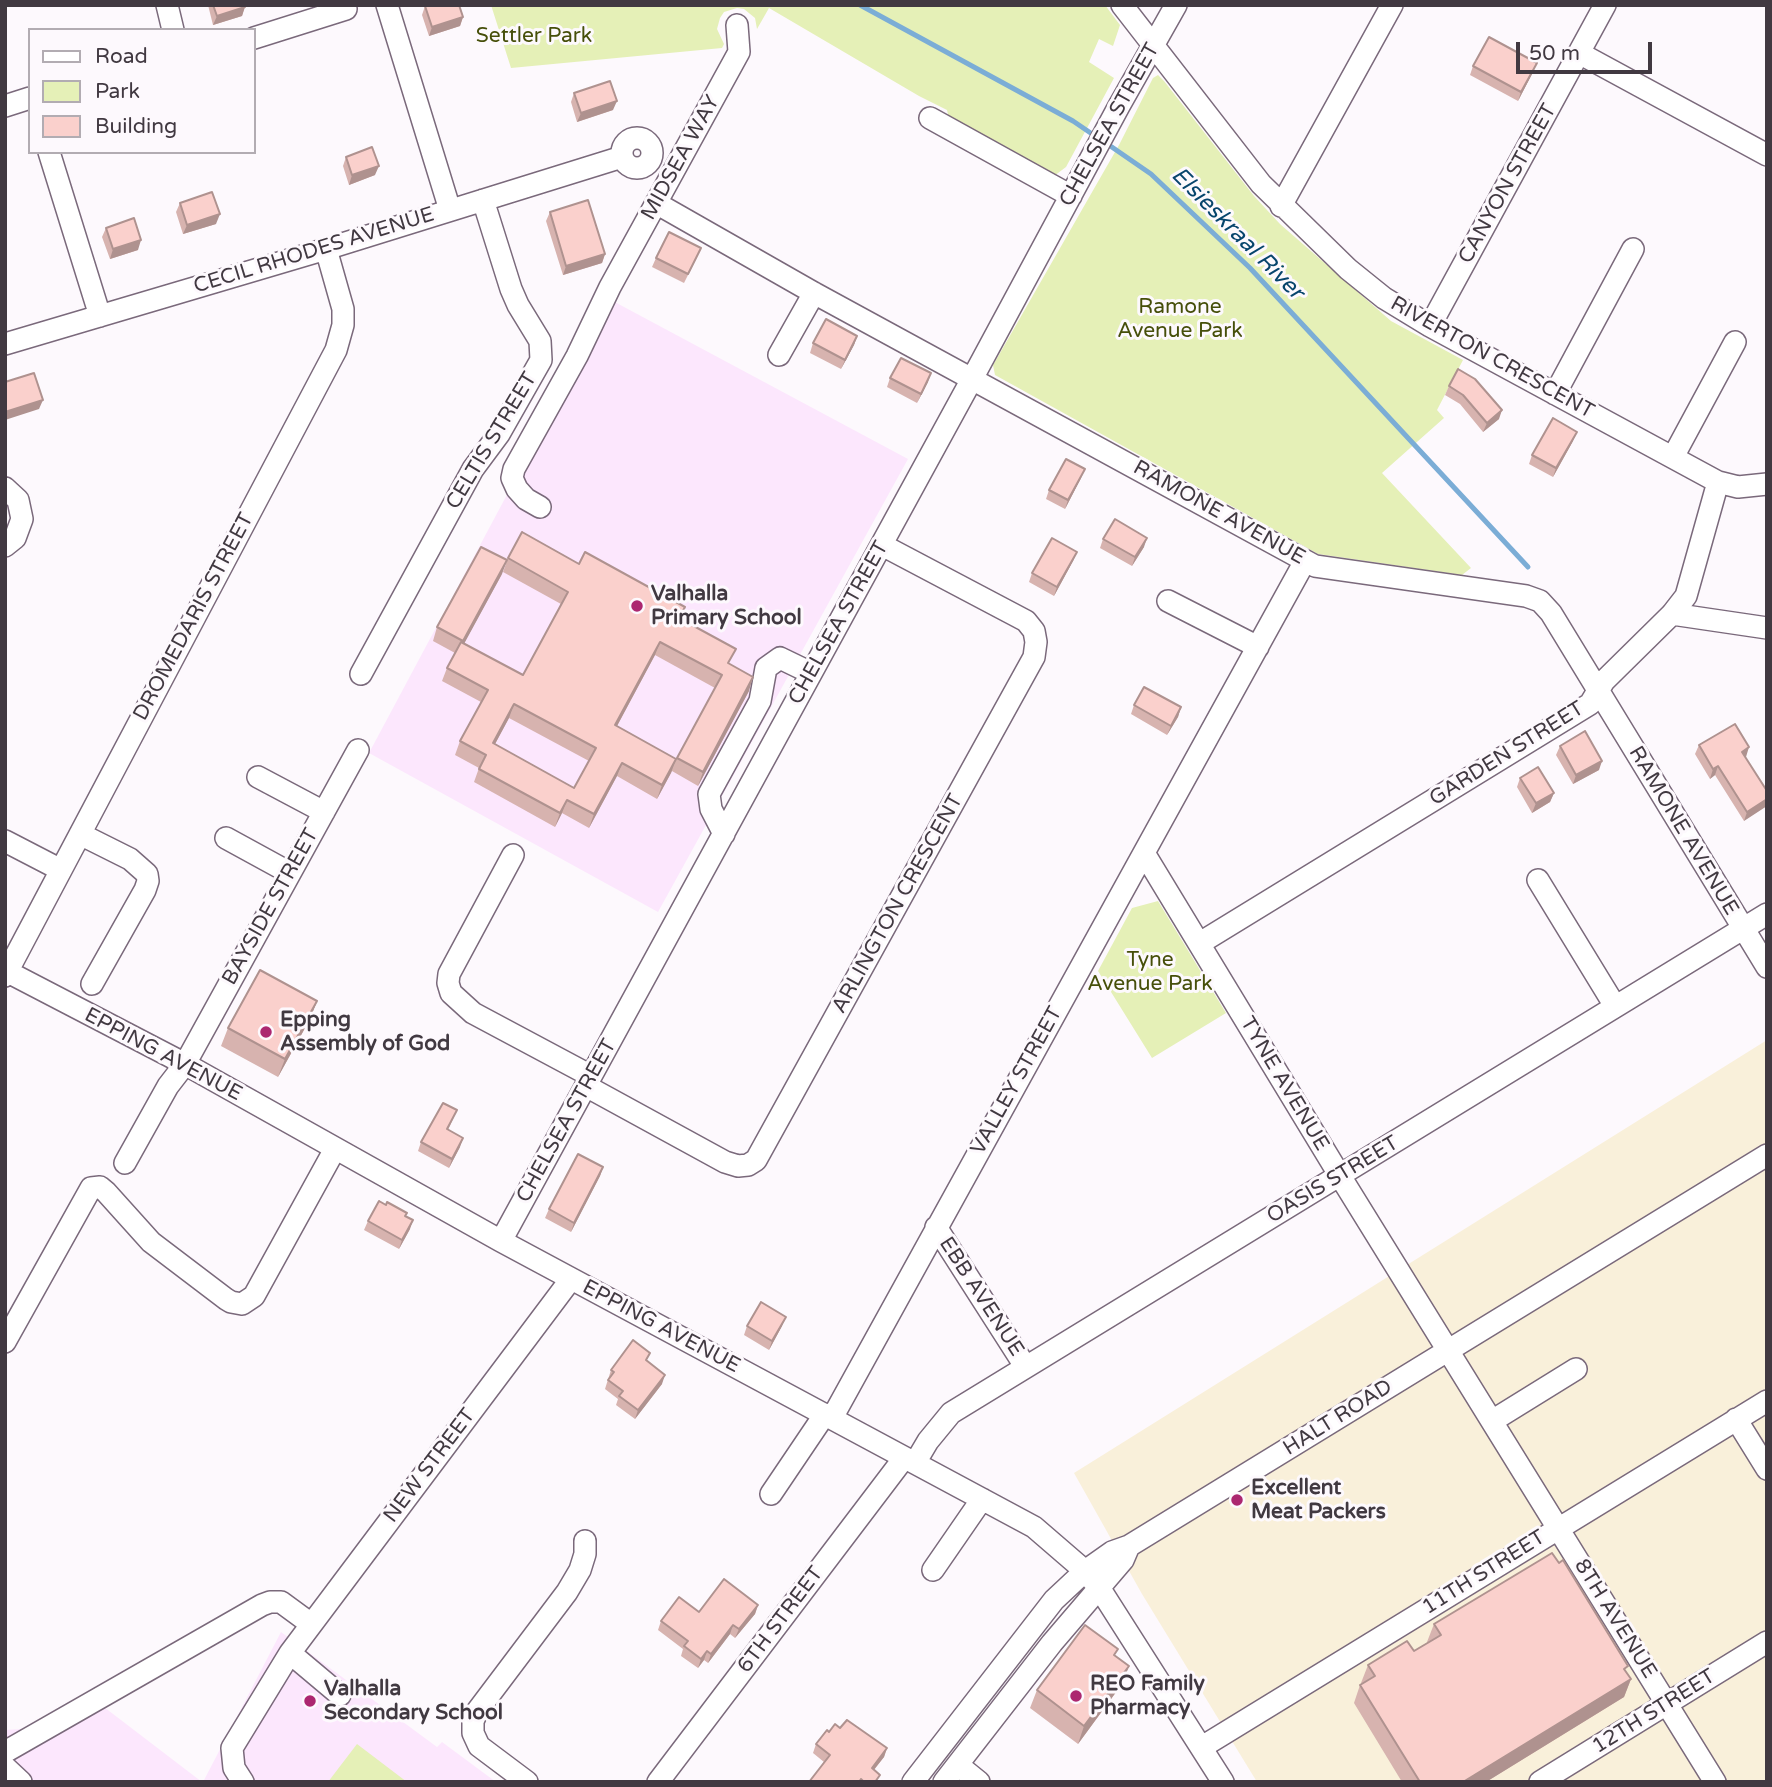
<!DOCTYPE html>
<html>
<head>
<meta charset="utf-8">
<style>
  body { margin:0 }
  #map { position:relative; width:1772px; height:1787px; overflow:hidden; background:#fdf9fd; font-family:"Varela Round",sans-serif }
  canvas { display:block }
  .frame { position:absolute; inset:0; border:7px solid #413941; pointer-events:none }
  .legend { position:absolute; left:28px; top:28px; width:228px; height:126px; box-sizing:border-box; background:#fdf9fd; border:2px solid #b2acb2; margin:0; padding:9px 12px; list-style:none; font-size:21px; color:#413941 }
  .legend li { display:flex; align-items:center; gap:14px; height:35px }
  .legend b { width:35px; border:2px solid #b2acb2 }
  .scale { position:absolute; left:1516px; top:42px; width:136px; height:32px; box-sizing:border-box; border:4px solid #413941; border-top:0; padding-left:9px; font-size:21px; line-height:24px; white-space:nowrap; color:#413941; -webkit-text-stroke:5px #fdf9fd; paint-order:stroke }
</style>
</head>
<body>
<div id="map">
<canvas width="1772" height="1787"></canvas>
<div class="frame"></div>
<ul class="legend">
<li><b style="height:9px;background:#fff"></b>Road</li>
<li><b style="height:19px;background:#e5f0b7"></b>Park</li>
<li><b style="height:19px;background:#fad0cc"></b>Building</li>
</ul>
<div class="scale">50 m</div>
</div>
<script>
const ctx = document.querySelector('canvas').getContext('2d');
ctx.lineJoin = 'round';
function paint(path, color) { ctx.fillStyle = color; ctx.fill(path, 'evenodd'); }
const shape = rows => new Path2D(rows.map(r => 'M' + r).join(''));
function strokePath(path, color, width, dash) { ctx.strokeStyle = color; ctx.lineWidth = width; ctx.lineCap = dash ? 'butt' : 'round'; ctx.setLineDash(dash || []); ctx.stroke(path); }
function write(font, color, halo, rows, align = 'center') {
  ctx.font = font + ' "Varela Round",sans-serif'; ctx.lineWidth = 6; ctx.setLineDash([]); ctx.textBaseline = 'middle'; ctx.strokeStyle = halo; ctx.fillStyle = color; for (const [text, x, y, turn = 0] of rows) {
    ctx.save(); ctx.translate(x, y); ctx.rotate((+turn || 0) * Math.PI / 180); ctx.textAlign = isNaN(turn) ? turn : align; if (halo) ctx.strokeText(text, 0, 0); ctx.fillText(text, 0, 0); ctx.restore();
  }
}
const built = shape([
  [611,300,908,459,658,912,369,753],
  [281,1632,437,1747,442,1742,496,1782,203,1782],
  [100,1704,202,1782,5,1782,5,1730,22,1729,31,1743]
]);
const industrial = shape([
  [1767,1040,1767,1782,1257,1782,1142,1594,1074,1473]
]);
const green = shape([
  [491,5,1105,5,1120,25,1113,46,1099,39,1089,62,1114,78,1066,167,1054,176,949,119,947,110,919,96,769,8,757,29,755,18,744,9,737,8,724,12,720,18,717,29,724,44,722,48,511,68],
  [1158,75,1164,81,1254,196,1280,224,1391,321,1463,360,1437,410,1444,418,1382,473,1471,568,1462,575,1318,554,995,375,993,365,996,360,1119,145,1153,78],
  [1158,901,1226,1013,1152,1058,1098,971,1132,908],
  [357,1744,407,1782,328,1782]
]);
const stream = shape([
  [860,5,1073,121,1098,138],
  [1106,143,1151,174,1250,268,1528,567]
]);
const minor = shape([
  [167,5,173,30],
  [387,5,450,210],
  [1122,5,1261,184,1348,269,1384,298,1430,326,1718,482,1738,487,1767,484],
  [254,38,346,9],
  [1579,53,1767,155],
  [5,106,30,98],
  [930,118,1071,196],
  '622 153a15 15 0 1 1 30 0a15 15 0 1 1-30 0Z',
  [49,152,100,316],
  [656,203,814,293,1315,566,1526,596,1540,601,1551,613,1767,967],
  [1281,206,1392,5],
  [1430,326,1605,5],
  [5,344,326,249,622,157],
  [779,355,814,293],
  [1555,394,1633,249],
  [1673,457,1735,342],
  [5,488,18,500,22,519,15,538,5,546],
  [540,507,526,499,517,489,512,478,514,469,577,356,610,287,739,52,737,25],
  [1168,601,1258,647],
  [1672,614,1767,628],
  [361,674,473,469,499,434,541,360,540,341,518,305,511,289,483,200],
  [258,777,324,812],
  [80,834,130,859,147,874,148,881,145,890,92,984],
  [724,834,711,809,709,794,760,701,766,668,780,658,811,673],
  [226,838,290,873],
  [5,841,61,870],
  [1144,853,1340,1176,1715,1782],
  [513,855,449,974,448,983,451,993,473,1013,591,1076],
  [1538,880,1615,1006],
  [1200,943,1590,704,1604,681,1672,614,1686,596,1718,482],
  [8,972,185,1064,501,1241,1034,1527,1085,1571,1100,1589,1223,1782],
  [5,976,336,350,343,325,343,309,326,249],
  [586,1086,725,1162,738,1166,748,1165,756,1160,1034,657,1036,642,1034,631,1026,621,882,545],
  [125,1163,168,1086,185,1064,358,750],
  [936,1227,1025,1366],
  [501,1241,972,379,1119,106,1176,5],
  [5,1342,91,1188,100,1187,106,1192,151,1242,226,1299,231,1302,242,1304,254,1296,335,1149],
  [832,1418,1305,561],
  [1736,1419,1767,1469],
  [1492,1421,1576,1369],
  [915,1463,928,1441,951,1413,1767,914],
  [771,1494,825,1414],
  [933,1570,982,1499],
  [290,1653,340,1695],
  [1202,1747,1767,1401],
  [5,1752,262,1605,270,1602,281,1602,311,1624],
  [958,1765,979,1782],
  [5,1767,21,1782],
  [243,1782,234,1768,232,1748,290,1653,571,1279],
  [527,1782,479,1746,473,1733,473,1721,478,1710,567,1592,580,1570,585,1554,585,1541],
  [658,1782,904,1458],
  [913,1782,1054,1600,1085,1571,1112,1552,1129,1546,1767,1155],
  [944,1782,1052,1643,1123,1560,1129,1546],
  [1540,1782,1767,1642]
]);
const wall = shape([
  [208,5,245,5,242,16,213,25],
  [425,6,463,17,460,26,429,36,422,15],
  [1473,66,1533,72,1518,101,1470,75],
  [574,93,613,110,577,122,571,102],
  [346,157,375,175,349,185,343,166],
  [180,203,216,224,183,234,176,212],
  [550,212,605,254,602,263,563,275,546,221],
  [106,228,138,250,110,259,102,237],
  [697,257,684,283,652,267,656,258],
  [857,336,854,345,841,369,810,353,813,343],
  [1458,369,1499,419,1483,432,1460,404,1445,395,1449,386],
  [890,378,928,382,917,403,887,387],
  [1573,441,1553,477,1529,464,1532,455],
  [1081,478,1065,509,1046,499,1049,490],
  [1103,539,1144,547,1132,566,1100,548],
  [1077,552,1073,561,1054,596,1029,582,1032,573],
  [508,558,681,619,730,664,749,691,698,786,672,771,657,799,617,776,589,828,562,813,555,827,474,782,479,768,455,755,460,741,481,702,442,681,447,668,455,653,433,641,437,627,502,574,464,643,523,675,561,604,503,572],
  [655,655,715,688,676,759,617,726],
  [509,718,589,761,574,788,495,744],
  [1134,705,1181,707,1178,717,1167,735,1131,714],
  [1699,745,1746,757,1745,757,1767,791,1744,821,1715,775,1710,779,1695,754],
  [1560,746,1599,770,1573,784,1556,755],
  [1520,778,1554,793,1550,802,1532,813,1517,787],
  [317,1001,310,1019,278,1077,221,1046,228,1028],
  [457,1110,448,1130,460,1147,449,1168,418,1151,421,1142],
  [603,1167,600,1176,571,1232,545,1218,549,1209],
  [406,1216,410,1229,399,1249,364,1230,368,1221],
  [747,1326,782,1326,769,1350,744,1335],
  [647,1361,662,1384,635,1419,616,1405,618,1399,605,1389,611,1370],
  [758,1605,755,1614,735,1638,730,1634,708,1663,704,1660,698,1668,681,1656,683,1649,658,1630,661,1621,699,1612],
  [1434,1624,1626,1672,1631,1679,1624,1697,1486,1782,1402,1782,1354,1703,1360,1685,1362,1684,1361,1683,1368,1665,1414,1651,1428,1643,1427,1642],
  [1115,1656,1129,1666,1122,1684,1078,1744,1030,1708,1037,1690],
  [840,1728,887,1748,884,1757,874,1770,878,1782,809,1782,824,1762,813,1753,816,1744,829,1732]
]);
const shadedWall = shape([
  [245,7,242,16,213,25,217,16],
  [463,17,460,26,429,36,432,27],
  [1537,63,1533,72,1518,101,1521,92],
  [617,101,613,110,577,122,581,113],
  [379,166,375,175,349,185,352,175],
  [220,214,216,224,183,234,187,225],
  [141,240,138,250,110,259,113,249],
  [605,254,602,263,563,275,566,266],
  [857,336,854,345,841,369,845,360],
  [931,373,928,382,917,403,921,394],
  [43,400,39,409,5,420,5,412],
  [1502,410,1499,419,1483,432,1487,423],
  [1577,432,1573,441,1553,477,1556,468],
  [1085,469,1081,478,1065,509,1068,500],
  [1147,538,1144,547,1132,566,1135,557],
  [1077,552,1073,561,1054,596,1057,587],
  [507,560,502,574,458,655,463,641],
  [660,642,655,655,610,739,615,725],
  [753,677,749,691,698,786,703,772],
  [514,704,509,718,488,757,493,743],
  [1181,707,1178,717,1167,735,1171,726],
  [1749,747,1746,757,1738,761,1742,752],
  [676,759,671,773,657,799,662,785],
  [1602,761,1599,770,1573,784,1576,775],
  [622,763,617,776,589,828,594,814],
  [1718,766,1715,775,1710,779,1713,769],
  [1554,793,1550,802,1532,813,1536,803],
  [1767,799,1767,806,1744,821,1747,812],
  [567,800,562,813,555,827,560,813],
  [317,1001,310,1019,278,1077,285,1059],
  [463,1138,460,1147,449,1168,452,1159],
  [603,1167,600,1176,571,1232,574,1223],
  [413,1220,410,1229,399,1249,402,1240],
  [786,1317,782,1326,769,1350,772,1341],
  [665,1375,662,1384,635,1419,638,1410],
  [758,1605,755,1614,735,1638,739,1629],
  [733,1625,730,1634,708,1663,711,1654],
  [707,1651,704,1660,698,1668,701,1659],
  [1129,1666,1122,1684,1078,1744,1084,1726],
  [1631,1679,1624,1697,1486,1782,1463,1782],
  [887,1748,884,1757,868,1777,872,1768]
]);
const building = shape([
  [213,5,245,5,245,7,217,16,213,5],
  [427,5,459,5,463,17,432,27,425,6,427,5],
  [1489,37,1537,63,1521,92,1473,66,1489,37],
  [610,81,617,101,581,113,574,93,610,81],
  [372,147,379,166,352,175,346,157,372,147],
  [212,192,220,214,187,225,180,203,212,192],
  [588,200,605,254,566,266,550,212,588,200],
  [134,218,141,240,113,249,106,228,134,218],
  [669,232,701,248,688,274,656,258,669,232],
  [826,319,857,336,845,360,813,343,826,319],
  [901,358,931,373,921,394,890,378,901,358],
  [1458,369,1475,379,1502,410,1487,423,1463,395,1449,386,1458,369],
  [34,373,43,400,5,412,5,382,34,373],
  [1553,418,1577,432,1556,468,1532,455,1553,418],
  [1066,459,1085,469,1068,500,1049,490,1066,459],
  [1115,519,1147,538,1135,557,1103,539,1115,519],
  [522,532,579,564,585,552,685,607,679,618,736,649,728,663,753,677,703,772,677,758,722,675,660,642,615,725,676,759,662,785,622,763,594,814,567,800,560,813,479,769,486,755,460,741,488,690,447,668,461,642,523,675,568,592,508,558,522,532],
  [514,704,596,748,574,788,493,743,514,704],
  [1052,538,1077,552,1057,587,1032,573,1052,538],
  [481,547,507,560,463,641,437,627,481,547],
  [1144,687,1181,707,1171,726,1134,705,1144,687],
  [1735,724,1749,747,1742,752,1767,791,1767,799,1747,812,1718,766,1713,769,1699,745,1735,724],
  [1585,731,1602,761,1576,775,1560,746,1585,731],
  [1538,767,1554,793,1536,803,1520,778,1538,767],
  [260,970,317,1001,285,1059,228,1028,260,970],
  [443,1103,457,1110,447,1129,463,1138,452,1159,421,1142,443,1103],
  [578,1154,603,1167,574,1223,549,1209,578,1154],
  [379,1201,386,1205,387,1202,407,1213,405,1216,413,1220,402,1240,368,1221,379,1201],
  [761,1302,786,1317,772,1341,747,1326,761,1302],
  [633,1340,650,1353,646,1360,665,1375,638,1410,619,1396,623,1391,608,1380,614,1372,611,1370,633,1340],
  [1552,1553,1559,1563,1563,1560,1628,1666,1624,1669,1631,1679,1463,1782,1420,1782,1360,1685,1375,1676,1368,1665,1407,1641,1414,1651,1441,1635,1434,1624,1552,1553],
  [724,1579,758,1605,739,1629,733,1625,711,1654,707,1651,701,1659,684,1646,688,1641,661,1621,679,1597,699,1612,724,1579],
  [1085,1625,1118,1649,1114,1655,1129,1666,1084,1726,1037,1690,1085,1625],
  [847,1720,887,1748,872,1768,880,1775,875,1782,864,1782,861,1779,859,1782,809,1782,830,1755,816,1744,827,1730,829,1732,835,1724,840,1728,847,1720]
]);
const markers = [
  [637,606,7,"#ac2770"],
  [266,1032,7,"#ac2770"],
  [1237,1500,7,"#ac2770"],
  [1076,1696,7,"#ac2770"],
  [310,1701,7,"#ac2770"]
];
const parkNames = [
  ["Settler Park",534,36],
  ["Ramone",1180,307],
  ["Avenue Park",1180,331],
  ["Tyne",1150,960],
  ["Avenue Park",1150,984]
];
const streetNames = [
  ["CHELSEA STREET",1110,125,-61],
  ["MIDSEA WAY",681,158,-61],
  ["CANYON STREET",1508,184,-61],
  ["CECIL RHODES AVENUE",314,251,-17],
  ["RIVERTON CRESCENT",1492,358,29],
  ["CELTIS STREET",492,441,-59],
  ["RAMONE AVENUE",1219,513,29],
  ["DROMEDARIS STREET",194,617,-62],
  ["CHELSEA STREET",839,623,-61],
  ["GARDEN STREET",1507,754,-32],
  ["RAMONE AVENUE",1683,831,59],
  ["ARLINGTON CRESCENT",898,904,-61],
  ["BAYSIDE STREET",271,907,-61],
  ["EPPING AVENUE",163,1055,28],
  ["VALLEY STREET",1017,1081,-61],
  ["TYNE AVENUE",1284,1084,59],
  ["CHELSEA STREET",567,1121,-61],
  ["OASIS STREET",1333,1180,-31],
  ["EBB AVENUE",981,1297,57],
  ["EPPING AVENUE",661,1327,28],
  ["HALT ROAD",1338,1418,-32],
  ["NEW STREET",430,1466,-53],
  ["11TH STREET",1484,1573,-32],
  ["8TH AVENUE",1615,1619,58],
  ["6TH STREET",781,1620,-53],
  ["12TH STREET",1654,1712,-32]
];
const poiNames = [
  ["Valhalla",651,594],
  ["Primary School",651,618],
  ["Epping",280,1020],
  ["Assembly of God",280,1044],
  ["Excellent",1251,1488],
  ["Meat Packers",1251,1512],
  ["REO Family",1090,1684],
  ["Pharmacy",1090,1708],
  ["Valhalla",324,1689],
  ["Secondary School",324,1713]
];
const waterNames = [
  ["Elsieskraal River",1237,234,45]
];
paint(built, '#fce7fd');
paint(industrial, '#f9f0da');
paint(green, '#e5f0b7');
strokePath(stream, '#7badd6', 5);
strokePath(minor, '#7a697b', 24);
strokePath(minor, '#fff', 21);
paint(wall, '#d7b3af');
paint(shadedWall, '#af928f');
paint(building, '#fad0cc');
strokePath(building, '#af928f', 2);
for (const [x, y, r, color] of markers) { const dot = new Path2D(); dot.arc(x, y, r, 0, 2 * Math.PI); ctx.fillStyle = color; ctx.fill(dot); strokePath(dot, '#fdf9fd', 2.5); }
write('21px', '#464f0a', '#fdf9fd', parkNames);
write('21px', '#413941', '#fdf9fd', streetNames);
write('bold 21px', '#413941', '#fdf9fd', poiNames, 'left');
write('italic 23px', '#07456c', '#fdf9fd', waterNames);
</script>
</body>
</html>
